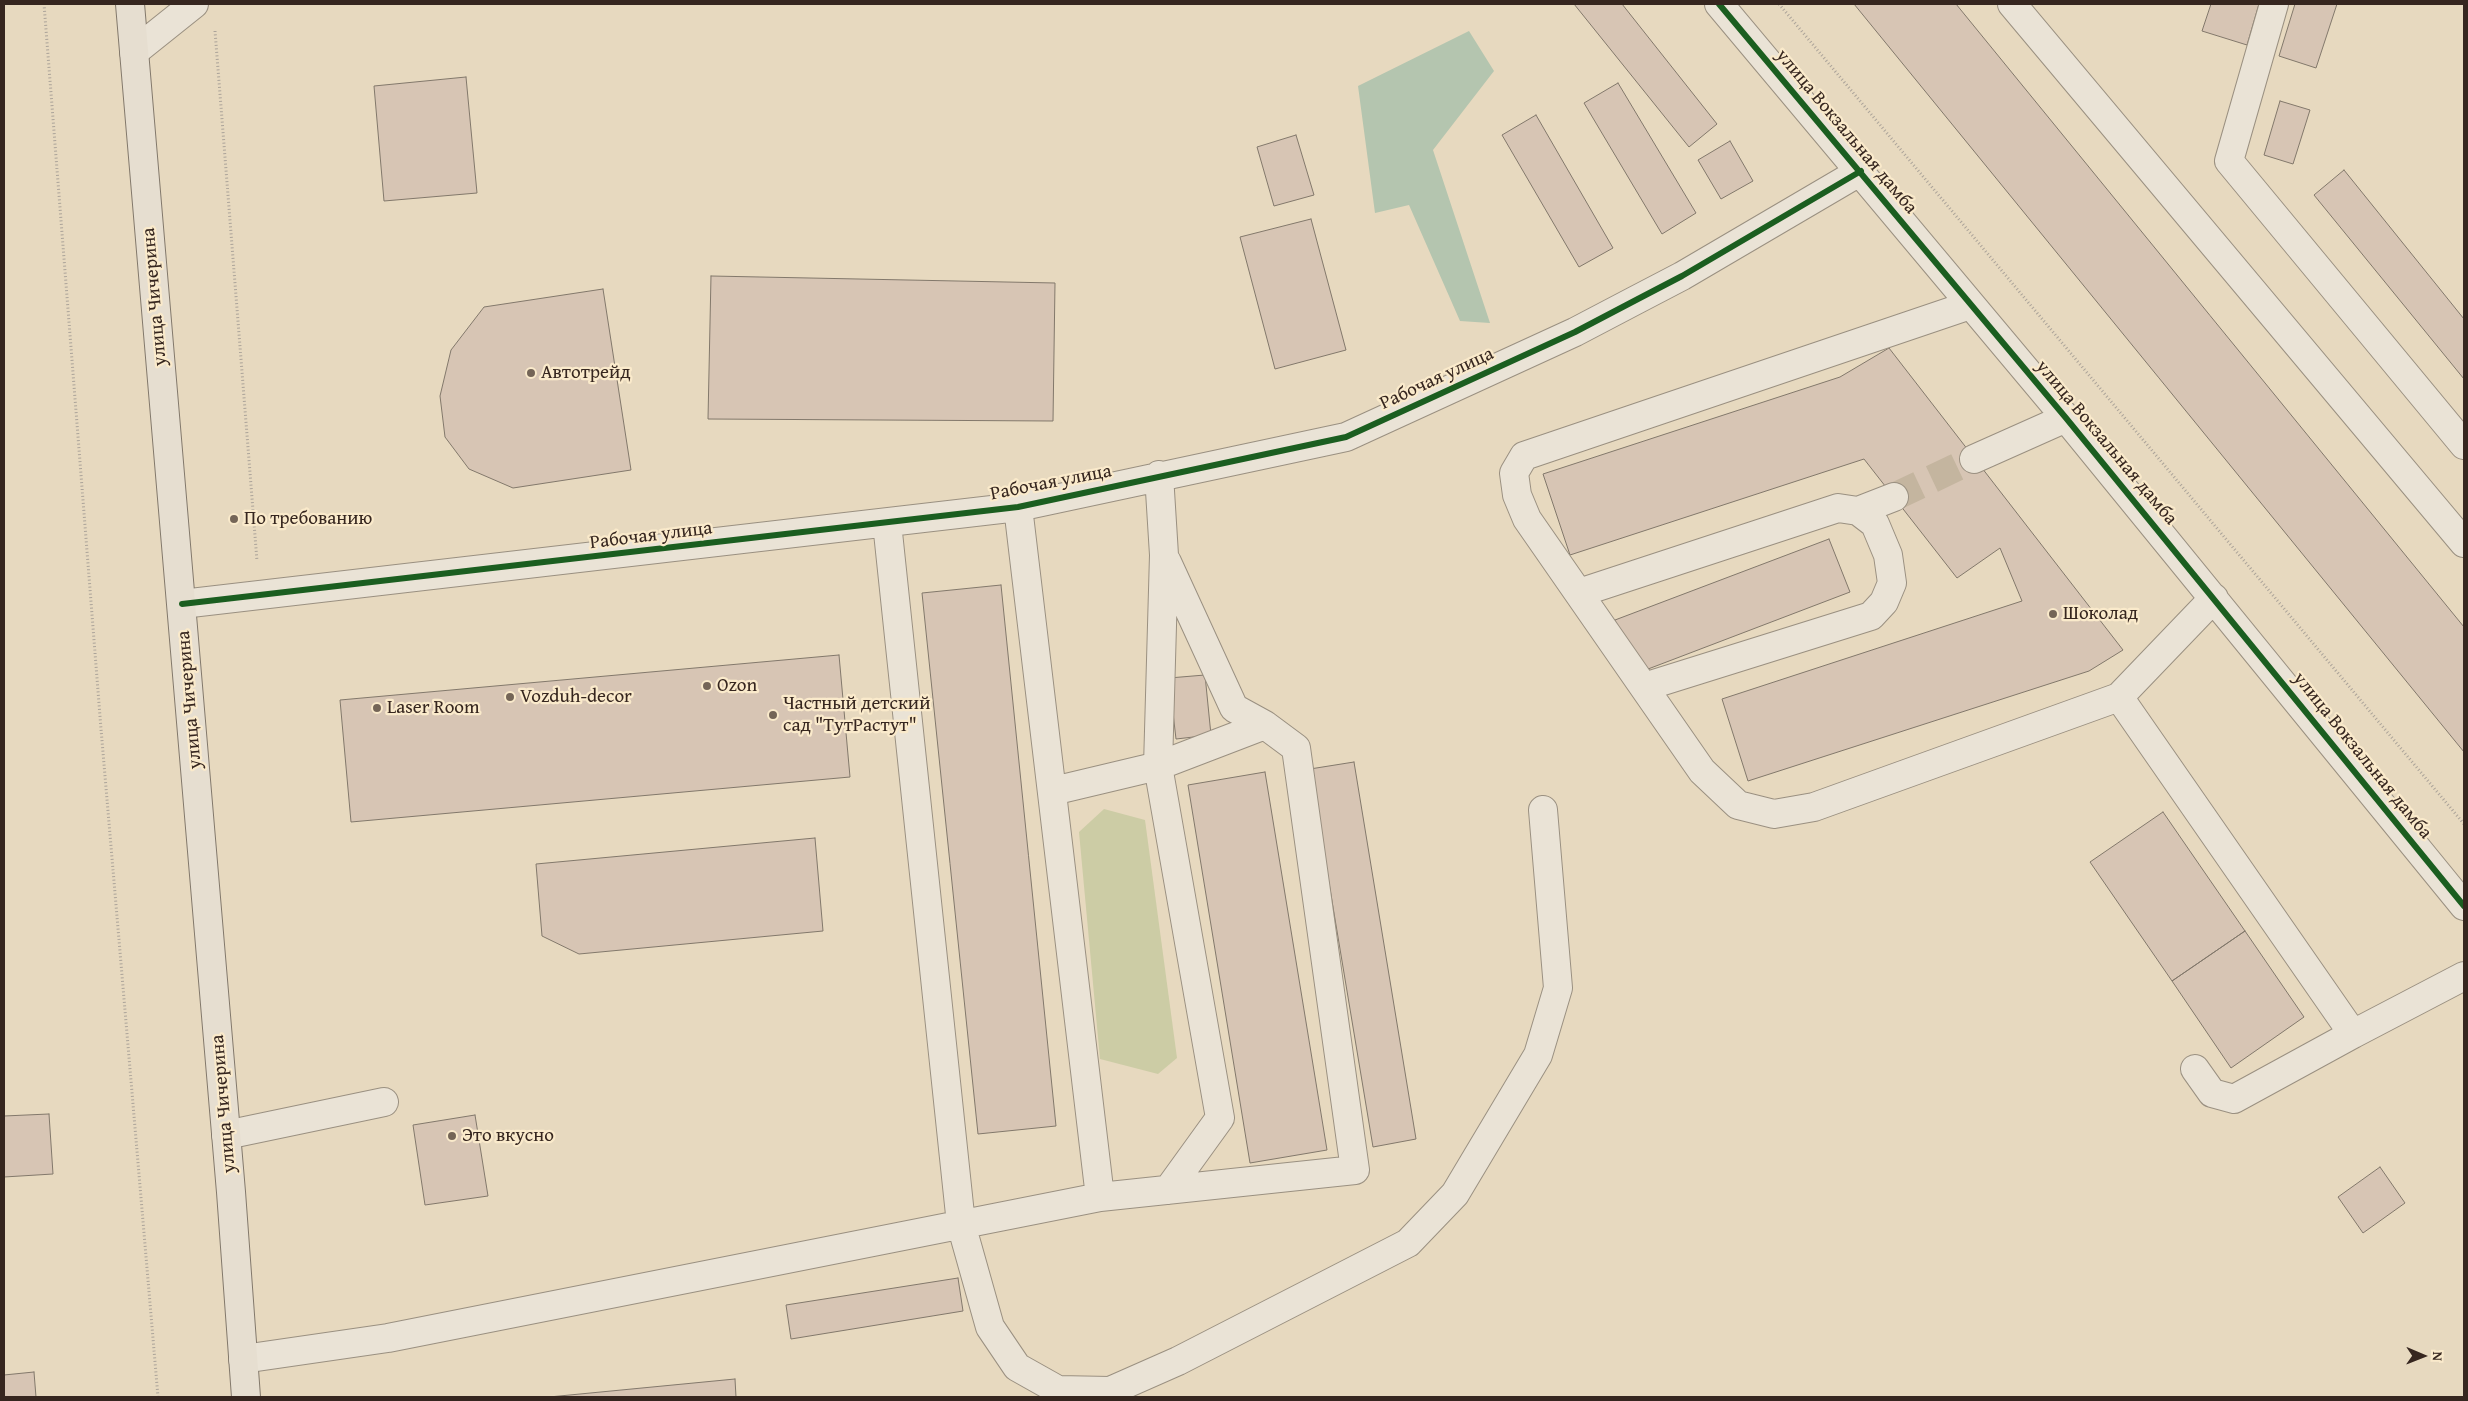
<!DOCTYPE html>
<html>
<head>
<meta charset="utf-8">
<style>
  body { margin:0 }
  #map { position:relative; width:2468px; height:1401px; overflow:hidden; background:#e7d9bf; font-family:"Gentium Book Plus",serif }
  canvas { display:block }
  .frame { position:absolute; inset:0; border:5px solid #36261f; pointer-events:none }
  .north { position:absolute; left:2398px; top:1331px; width:50px; height:50px; -webkit-text-stroke:4px #faeacb; paint-order:stroke; rotate:91deg; font-size:14px; font-weight:700; line-height:20px; text-align:center; color:#36261f }
  .north::after { content:''; display:block; margin:auto; width:18px; height:22px; background:#36261f; clip-path:polygon(50% 0,100% 100%,50% 72%,0 100%) }
</style>
</head>
<body>
<div id="map">
<canvas width="2468" height="1401"></canvas>
<div class="frame"></div>
<div class="north">N</div>
</div>
<script>
const ctx = document.querySelector('canvas').getContext('2d');
ctx.lineJoin = 'round';
function paint(path, color) { ctx.fillStyle = color; ctx.fill(path, 'evenodd'); }
const shape = rows => new Path2D(rows.map(r => 'M' + r).join(''));
function strokePath(path, color, width, dash) { ctx.strokeStyle = color; ctx.lineWidth = width; ctx.lineCap = dash ? 'butt' : 'round'; ctx.setLineDash(dash || []); ctx.stroke(path); }
function write(font, color, halo, rows, align = 'center') {
  ctx.font = font + ' "Gentium Book Plus",serif'; ctx.lineWidth = 4.5; ctx.setLineDash([]); ctx.textBaseline = 'middle'; ctx.strokeStyle = halo; ctx.fillStyle = color; for (const [text, x, y, turn = 0] of rows) {
    ctx.save(); ctx.translate(x, y); ctx.rotate((+turn || 0) * Math.PI / 180); ctx.textAlign = isNaN(turn) ? turn : align; if (halo) ctx.strokeText(text, 0, 0); ctx.fillText(text, 0, 0); ctx.restore();
  }
}
const green = shape([
  [1104,809,1145,820,1177,1058,1158,1074,1100,1059,1079,832]
]);
const water = shape([
  [1469,31,1494,71,1433,150,1490,323,1460,321,1409,205,1375,213,1358,86]
]);
const building = shape([
  [1574,4,1622,4,1717,124,1689,147,1574,4],
  [1854,4,1956,4,2464,627,2464,752,1854,4],
  [2211,4,2259,4,2247,45,2202,31,2211,4],
  [2295,4,2337,4,2316,68,2279,56,2295,4],
  [466,77,477,193,384,201,374,86,466,77],
  [1618,83,1696,213,1662,234,1584,103,1618,83],
  [2280,101,2310,110,2293,164,2264,155,2280,101],
  [1536,115,1613,248,1579,267,1502,135,1536,115],
  [1296,135,1314,195,1274,206,1257,147,1296,135],
  [1730,141,1753,181,1721,199,1698,160,1730,141],
  [2344,170,2464,319,2464,379,2314,195,2344,170],
  [1311,219,1346,350,1275,369,1240,237,1311,219],
  [711,276,1055,283,1053,421,708,419,711,276],
  [603,289,631,470,513,488,469,469,445,437,440,396,451,350,484,307,603,289],
  [1889,348,2123,650,2089,671,1748,781,1722,699,2022,601,2000,548,1957,578,1864,459,1570,555,1543,474,1840,377,1889,348],
  [1829,539,1850,592,1635,674,1615,620,1829,539],
  [1001,585,1056,1126,978,1134,922,593,1001,585],
  [839,655,850,777,351,822,340,700,839,655],
  [1205,675,1211,735,1176,739,1169,678,1205,675],
  [1354,762,1416,1139,1373,1147,1310,769,1354,762],
  [1265,772,1327,1150,1250,1163,1188,785,1265,772],
  [2163,812,2245,931,2172,981,2090,862,2163,812],
  [815,838,823,931,579,954,542,936,536,864,815,838],
  [2245,931,2304,1017,2231,1068,2172,981,2245,931],
  [49,1114,53,1174,4,1177,4,1116,49,1114],
  [475,1115,488,1196,425,1205,413,1125,475,1115],
  [2380,1167,2405,1203,2363,1233,2338,1197,2380,1167],
  [958,1278,963,1311,791,1339,786,1305,958,1278],
  [34,1372,36,1397,4,1397,4,1375,34,1372],
  [735,1379,736,1397,549,1397,735,1379]
]);
const minorTunnel = shape([
  [1894,497,1974,459]
]);
const path = shape([
  [44,4,101,729,158,1397],
  [1779,4,2464,824],
  [215,31,257,561]
]);
const minor = shape([
  [1719,4,2066,418,2464,906],
  [2012,4,2464,543],
  [2274,4,2229,161,2464,445],
  [134,52,194,4],
  [1970,305,1524,456,1514,473,1517,495,1527,519,1702,771,1738,805,1774,814,1814,807,2119,697,2214,598],
  [1974,459,2066,418],
  [1858,511,1894,497],
  [887,523,961,1224,990,1327,1017,1367,1058,1390,1110,1391,1178,1361,1408,1243,1455,1194,1538,1055,1558,988,1543,810],
  [1167,562,1234,708,1265,725],
  [1579,593,1838,508,1858,511,1875,524,1888,555,1892,583,1884,602,1871,616,1644,687],
  [182,604,1018,507,1346,437,1575,332,1636,300,1682,276,1861,171],
  [2119,697,2353,1034,2464,976],
  [1053,791,1158,766,1220,1118,1168,1190],
  [2195,1069,2212,1093,2234,1099,2353,1034],
  [226,1135,384,1102],
  [1100,1197,1355,1170,1296,748,1265,725,1158,766,1164,555,1159,475],
  [243,1359,388,1338,1100,1197,1018,507]
]);
const major = shape([
  [130,4,231,1192,246,1397]
]);
const cycleway = shape([
  [1719,4,2066,418,2464,906],
  [182,604,1018,507,1346,437,1575,332,1636,300,1682,276,1861,171]
]);
const markers = [
  [531,373,5,"#746557"],
  [234,519,5,"#746557"],
  [2053,614,5,"#746557"],
  [707,686,5,"#746557"],
  [510,697,5,"#746557"],
  [377,708,5,"#746557"],
  [773,715,5,"#746557"],
  [452,1136,5,"#746557"]
];
const streetNames = [
  ["улица Вокзальная дамба",1846,132,50],
  ["улица Чичерина",155,297,-95],
  ["Рабочая улица",1437,379,-25],
  ["улица Вокзальная дамба",2106,443,50],
  ["Рабочая улица",1051,483,-11],
  ["Рабочая улица",651,536,-7],
  ["улица Чичерина",190,700,-95],
  ["улица Вокзальная дамба",2362,756,51],
  ["улица Чичерина",224,1104,-95]
];
const poiNames = [
  ["Автотрейд",541,373],
  ["По требованию",244,519],
  ["Шоколад",2063,614],
  ["Ozon",717,686],
  ["Vozduh-decor",520,697],
  ["Частный детский",783,704],
  ["сад \"ТутРастут\"",783,726],
  ["Laser Room",387,708],
  ["Это вкусно",462,1136]
];
paint(green, '#cccca5');
paint(water, '#b4c5af');
paint(building, '#d7c5b4');
strokePath(building, '#82786b', 1);
strokePath(minorTunnel, '#c4b59f', 28, [28, 14]);
strokePath(minor, '#9a9081', 30);
strokePath(major, '#82786b', 30);
strokePath(path, '#aba399', 3, [1, 2.5]);
strokePath(minor, '#eae3d6', 28);
strokePath(major, '#e6ded0', 28);
strokePath(cycleway, '#1b5e20', 6);
for (const [x, y, r, color] of markers) { const dot = new Path2D(); dot.arc(x, y, r, 0, 2 * Math.PI); ctx.fillStyle = color; ctx.fill(dot); strokePath(dot, '#faeacb', 2); }
write('19px', '#36261f', '#faeacb', streetNames);
write('19px', '#36261f', '#faeacb', poiNames, 'left');
</script>
</body>
</html>
